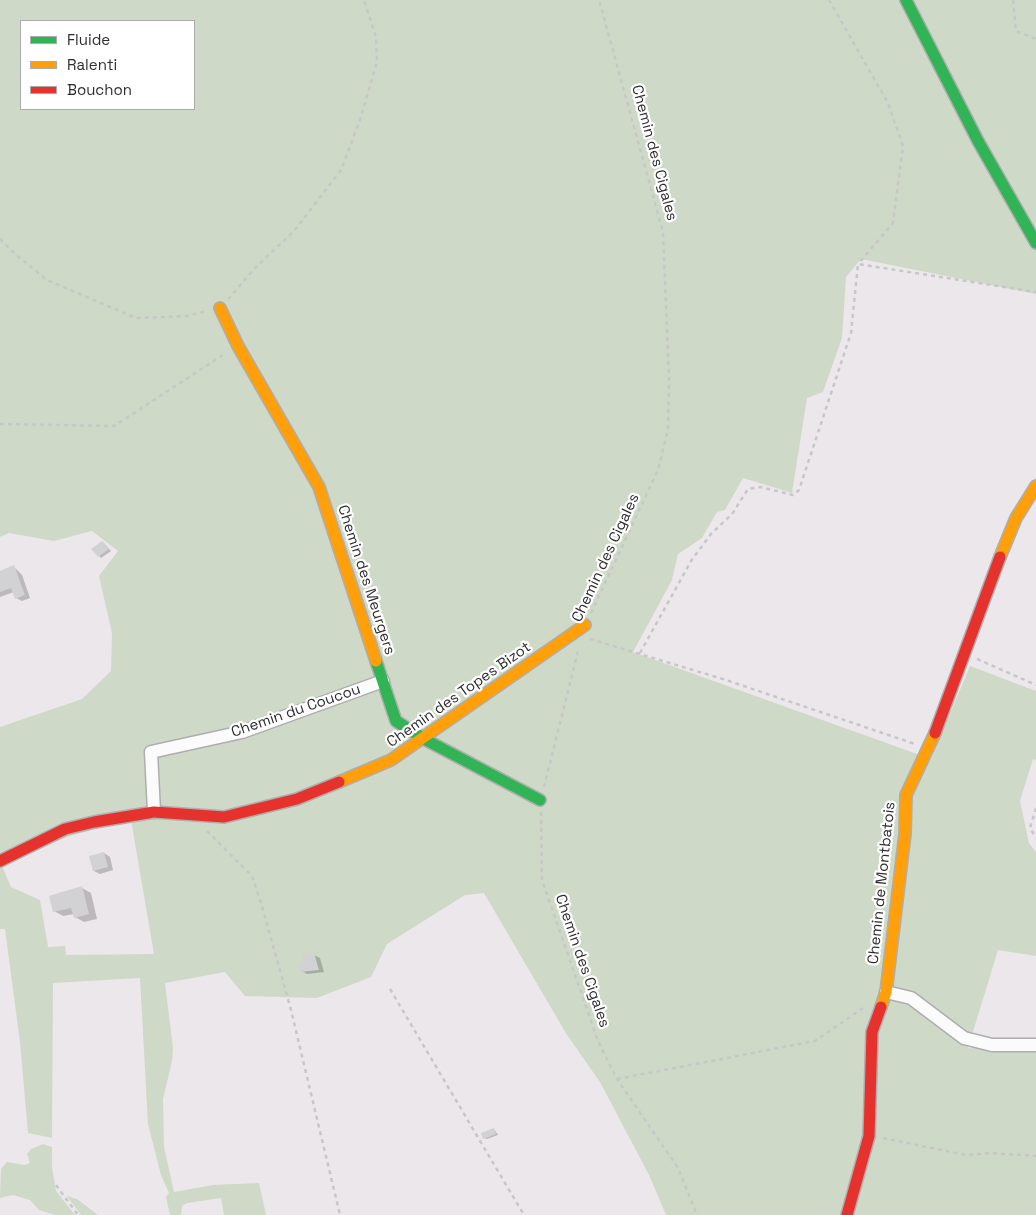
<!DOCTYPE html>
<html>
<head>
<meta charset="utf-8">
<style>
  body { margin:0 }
  #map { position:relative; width:1036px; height:1215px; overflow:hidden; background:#ebe7eb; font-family:"Space Grotesk",sans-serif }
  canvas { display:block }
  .legend { position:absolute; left:20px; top:20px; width:175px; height:90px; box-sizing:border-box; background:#fff; border:1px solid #ababab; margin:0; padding:6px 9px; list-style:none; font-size:15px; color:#2e2c2e }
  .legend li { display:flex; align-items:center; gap:10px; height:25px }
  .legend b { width:25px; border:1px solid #ababab }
</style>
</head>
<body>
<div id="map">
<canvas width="1036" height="1215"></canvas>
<ul class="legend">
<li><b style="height:6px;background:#30b455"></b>Fluide</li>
<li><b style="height:6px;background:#ff9f0a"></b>Ralenti</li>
<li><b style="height:6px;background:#e5322d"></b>Bouchon</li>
</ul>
</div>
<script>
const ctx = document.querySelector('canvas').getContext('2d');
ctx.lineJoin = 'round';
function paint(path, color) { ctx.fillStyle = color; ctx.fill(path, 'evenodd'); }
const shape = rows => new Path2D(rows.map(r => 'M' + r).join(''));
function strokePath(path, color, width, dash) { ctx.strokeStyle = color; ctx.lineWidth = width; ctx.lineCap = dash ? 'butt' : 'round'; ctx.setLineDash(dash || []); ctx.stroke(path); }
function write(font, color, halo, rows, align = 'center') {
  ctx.font = font + ' "Space Grotesk",sans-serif'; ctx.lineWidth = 4.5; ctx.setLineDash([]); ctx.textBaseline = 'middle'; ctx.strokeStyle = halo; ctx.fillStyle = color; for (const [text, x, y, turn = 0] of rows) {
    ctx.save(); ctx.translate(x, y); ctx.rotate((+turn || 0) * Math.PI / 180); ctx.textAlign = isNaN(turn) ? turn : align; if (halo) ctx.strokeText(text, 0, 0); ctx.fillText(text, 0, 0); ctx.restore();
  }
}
const green = shape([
  [0,0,1036,0,1036,294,861,259,846,277,842,338,823,392,807,398,792,493,743,478,725,510,717,512,702,538,678,554,672,580,633,652,931,759,970,666,1036,691,1036,760,1033,759,1020,801,1029,843,1036,852,1036,956,998,950,968,1048,1036,1051,1036,1215,666,1215,649,1175,600,1082,567,1035,484,893,465,895,387,944,371,977,317,998,245,996,225,972,165,983,173,1048,172,1061,163,1099,164,1147,174,1192,213,1185,259,1183,266,1215,224,1215,221,1198,187,1203,182,1206,181,1215,170,1215,166,1197,169,1193,161,1175,148,1124,140,978,53,983,52,1138,28,1133,20,1042,5,929,0,929,0,727,82,699,111,671,112,633,99,576,118,551,92,531,54,541,9,533,0,537],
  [21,21,194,21,194,109,21,109],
  [131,820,154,954,66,955,65,946,48,947,40,900,11,887,2,866,69,836],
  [43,1144,52,1147,52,1167,56,1191,75,1215,55,1215,39,1210,30,1200,13,1195,0,1198,1,1169,7,1162,25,1165,30,1163,27,1154,31,1149],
  [67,1196,77,1199,98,1215,81,1215]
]);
const shadow = shape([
  [103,542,111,551,101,558,99,556],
  [14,567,22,575,30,598,22,601,16,598,14,592,0,597,0,572],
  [104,853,110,857,113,870,100,874,94,871],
  [82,888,91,893,97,919,84,922,75,917,74,914,63,916,54,911],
  [314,955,320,958,324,972,307,974,302,971],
  [494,1129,498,1135,487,1139,484,1138]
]);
const building = shape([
  [102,541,109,549,98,557,91,549],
  [14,565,25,595,15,599,11,588,0,592,0,571],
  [104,852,108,867,93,871,89,856],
  [82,886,89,914,74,918,71,908,53,912,49,896],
  [314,953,319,970,300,972,300,965,303,964,302,955],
  [494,1128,496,1134,483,1139,481,1133]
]);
const path = shape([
  [829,0,888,103,903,146,893,223,858,264],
  [1013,0,1016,31,1036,39],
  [0,239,15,254,47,280,136,318,187,316,207,311],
  [228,299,255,268,294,231,341,170,360,120,377,62,376,37,364,0],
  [0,424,114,426,226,353],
  [591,613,658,470,668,429,669,378,663,232,599,0],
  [590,639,726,680,915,744],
  [640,653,691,561,711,534,732,514,748,489,760,487,793,495,799,490,851,333,858,264,1036,292],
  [977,659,1036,685],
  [544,787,579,647],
  [1036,808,1030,828,1036,838],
  [541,812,542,880,598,1041,617,1079,678,1168,697,1215],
  [207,831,252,876,262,906,291,1010,340,1215],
  [390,989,524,1215],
  [617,1079,815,1041,866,1006],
  [883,1138,966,1155,990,1153,1036,1156],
  [56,1185,78,1215]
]);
const street = shape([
  [154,812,151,752,242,732,383,681],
  [886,992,911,998,964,1038,992,1045,1036,1045]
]);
const fast = shape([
  [906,0,978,141,1036,243],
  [376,661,396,721,424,739,540,800]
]);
const slow = shape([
  [220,308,238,346,319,487,376,661],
  [1000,557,1016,518,1036,486],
  [339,782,391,760,585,625],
  [881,1007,886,992,905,834,906,795,935,733]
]);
const jam = shape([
  [935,733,1000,557],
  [0,861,65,829,94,822,154,812,224,817,297,799,339,782],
  [847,1215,869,1136,872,1032,881,1007]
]);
const streetNames = [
  ["Chemin des Cigales",654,153,75],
  ["Chemin des Cigales",606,558,-65],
  ["Chemin des Meurgers",366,580,72],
  ["Chemin des Topes Bizot",459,695,-35],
  ["Chemin du Coucou",296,711,-19],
  ["Chemin de Montbatois",882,883,-84],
  ["Chemin des Cigales",582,961,71]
];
paint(green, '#cedac7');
paint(shadow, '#0003');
paint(building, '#d2d1d4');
strokePath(street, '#afadaf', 15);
strokePath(fast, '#afadaf', 14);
strokePath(slow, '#afadaf', 14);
strokePath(jam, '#afadaf', 14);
strokePath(path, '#c8c7c8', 2.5, [4, 4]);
strokePath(street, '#fcfbfc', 12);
strokePath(fast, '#30b455', 11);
strokePath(slow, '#ff9f0a', 11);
strokePath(jam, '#e5322d', 11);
write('15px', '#2e2c2e', '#fff', streetNames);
</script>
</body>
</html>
